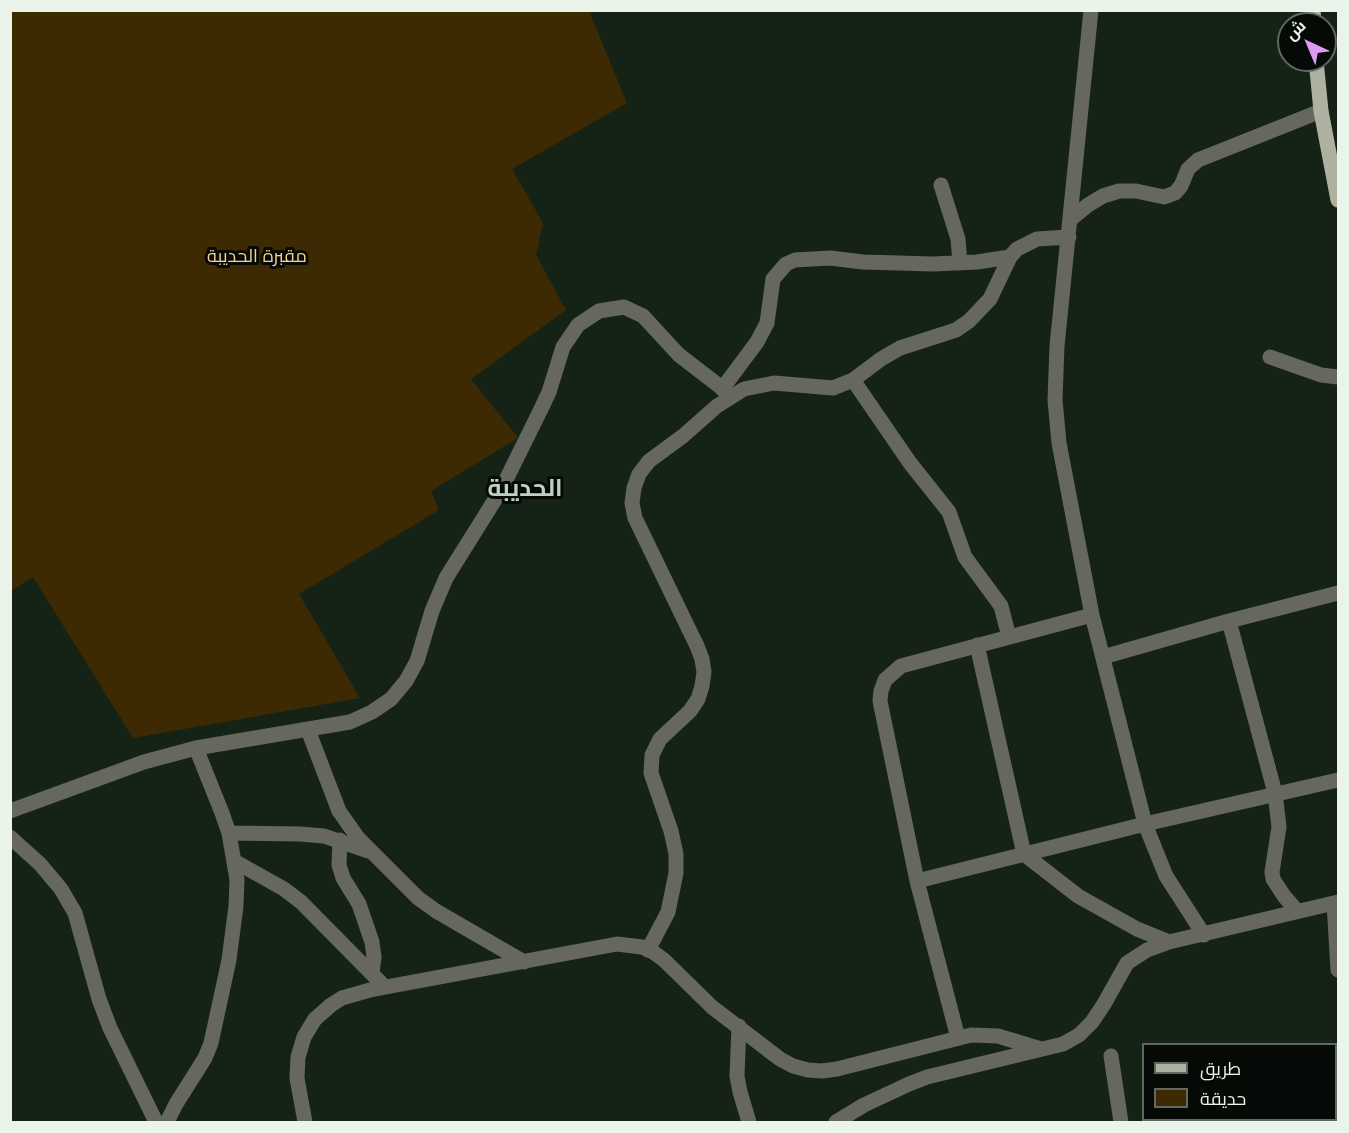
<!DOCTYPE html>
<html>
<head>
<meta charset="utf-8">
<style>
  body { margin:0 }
  #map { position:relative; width:1349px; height:1133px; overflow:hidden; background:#152316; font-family:"Fira Sans",Cairo,sans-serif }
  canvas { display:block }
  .frame { position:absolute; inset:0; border:12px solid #eaf4eb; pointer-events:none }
  .legend { position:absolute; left:1142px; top:1043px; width:195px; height:78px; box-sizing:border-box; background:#050a06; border:2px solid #616862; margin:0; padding:8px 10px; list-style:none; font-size:18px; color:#eaf4eb }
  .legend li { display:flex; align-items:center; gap:12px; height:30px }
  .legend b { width:30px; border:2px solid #616862 }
  .north { position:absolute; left:1277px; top:12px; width:60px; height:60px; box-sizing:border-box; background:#050a06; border:2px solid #616862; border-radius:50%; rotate:316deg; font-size:16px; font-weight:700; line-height:24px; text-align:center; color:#eaf4eb }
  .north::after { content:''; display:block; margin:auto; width:21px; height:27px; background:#dd99f4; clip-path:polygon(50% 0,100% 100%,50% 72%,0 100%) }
</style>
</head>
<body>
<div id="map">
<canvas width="1349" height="1133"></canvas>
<div class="frame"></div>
<ul class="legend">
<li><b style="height:8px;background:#aeb19f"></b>طريق</li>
<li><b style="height:16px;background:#3d2a02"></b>حديقة</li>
</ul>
<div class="north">ش</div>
</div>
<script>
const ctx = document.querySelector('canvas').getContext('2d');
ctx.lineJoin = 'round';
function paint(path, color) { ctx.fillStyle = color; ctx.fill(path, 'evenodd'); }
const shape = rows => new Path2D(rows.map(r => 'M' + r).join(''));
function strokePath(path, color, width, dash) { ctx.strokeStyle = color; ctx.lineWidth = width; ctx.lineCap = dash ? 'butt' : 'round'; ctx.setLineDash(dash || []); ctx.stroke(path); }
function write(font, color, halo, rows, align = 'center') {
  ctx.font = font + ' "Fira Sans",Cairo,sans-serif'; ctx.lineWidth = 6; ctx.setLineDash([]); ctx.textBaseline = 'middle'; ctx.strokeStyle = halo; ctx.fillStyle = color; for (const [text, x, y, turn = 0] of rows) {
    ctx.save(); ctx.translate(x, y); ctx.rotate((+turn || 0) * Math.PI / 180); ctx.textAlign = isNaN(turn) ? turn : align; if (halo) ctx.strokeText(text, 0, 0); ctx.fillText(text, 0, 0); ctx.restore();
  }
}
const green = shape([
  [11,10,589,11,627,103,512,169,543,223,536,255,566,310,471,379,518,438,431,491,439,510,299,594,360,698,133,738,33,577,11,591]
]);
const minor = shape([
  [1091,10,1057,346,1055,400,1059,443,1092,615,1145,824,1166,876,1204,935],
  [941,185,958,239,960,263],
  [1071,219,1088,205,1103,196,1119,191,1136,191,1164,197,1175,193,1181,186,1188,169,1198,160,1321,111],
  [1270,357,1321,375,1338,377],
  [853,380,910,463,949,512,965,557,1001,606,1009,637],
  [722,389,757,342,767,323,773,279,786,264,795,260,830,258,863,262,933,264,977,262,1010,257],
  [1229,621,1275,793,1279,827,1272,872,1273,879,1284,896,1297,911],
  [977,645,1024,854,1078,896,1137,929,1169,942],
  [1103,657,1229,621,1338,593],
  [308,730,339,811,358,838,418,898,436,911,524,962],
  [10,811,144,762,196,748,350,722,372,712,391,699,406,681,417,661,432,611,446,578,501,490,542,407,549,392,563,347,578,325,599,311,624,307,643,316,679,355,731,395],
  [229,833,300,834,324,836,368,851],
  [10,837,40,864,61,889,75,913,99,999,110,1028,156,1122],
  [340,840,339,865,343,878,359,904,372,942,374,957,372,973],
  [234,861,284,889,301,902,385,987],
  [917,881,1145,824,1338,780],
  [1334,903,1338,970],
  [648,950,668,912,676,873,676,854,671,831,651,773,652,755,660,739,690,711,698,699,702,686,704,672,702,659,697,646,635,518,632,503,634,488,639,474,649,461,683,436,717,406,744,389,774,383,833,388,853,380,881,359,900,348,956,330,969,321,990,299,1010,257,1017,249,1037,239,1069,237],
  [739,1026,737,1076,740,1092,749,1122],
  [958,1038,917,881,880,701,881,691,885,680,901,666,1092,615],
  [1111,1056,1121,1122],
  [167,1122,176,1104,205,1058,211,1043,229,960,236,906,237,880,229,833,222,813,196,748],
  [305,1122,297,1078,298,1057,304,1037,315,1019,331,1005,342,998,370,990,617,944,642,947,653,952,664,960,712,1007,780,1059,793,1066,808,1070,822,1071,837,1069,971,1035,998,1036,1041,1049],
  [836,1122,864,1105,909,1084,927,1077,1063,1044,1079,1035,1092,1022,1104,1004,1127,963,1147,950,1169,942,1338,902]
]);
const major = shape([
  [1313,10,1314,24],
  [1316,60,1321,111,1338,200]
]);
const parkNames = [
  ["مقبرة الحديبة",257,257]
];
const districtNames = [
  ["الحديبة",525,489]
];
paint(green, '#3d2a02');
strokePath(minor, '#66675e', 15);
strokePath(major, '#aeb19f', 15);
write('18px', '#fcd38e', '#050a06', parkNames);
write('bold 24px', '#bed0bf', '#050a06', districtNames);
</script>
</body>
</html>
